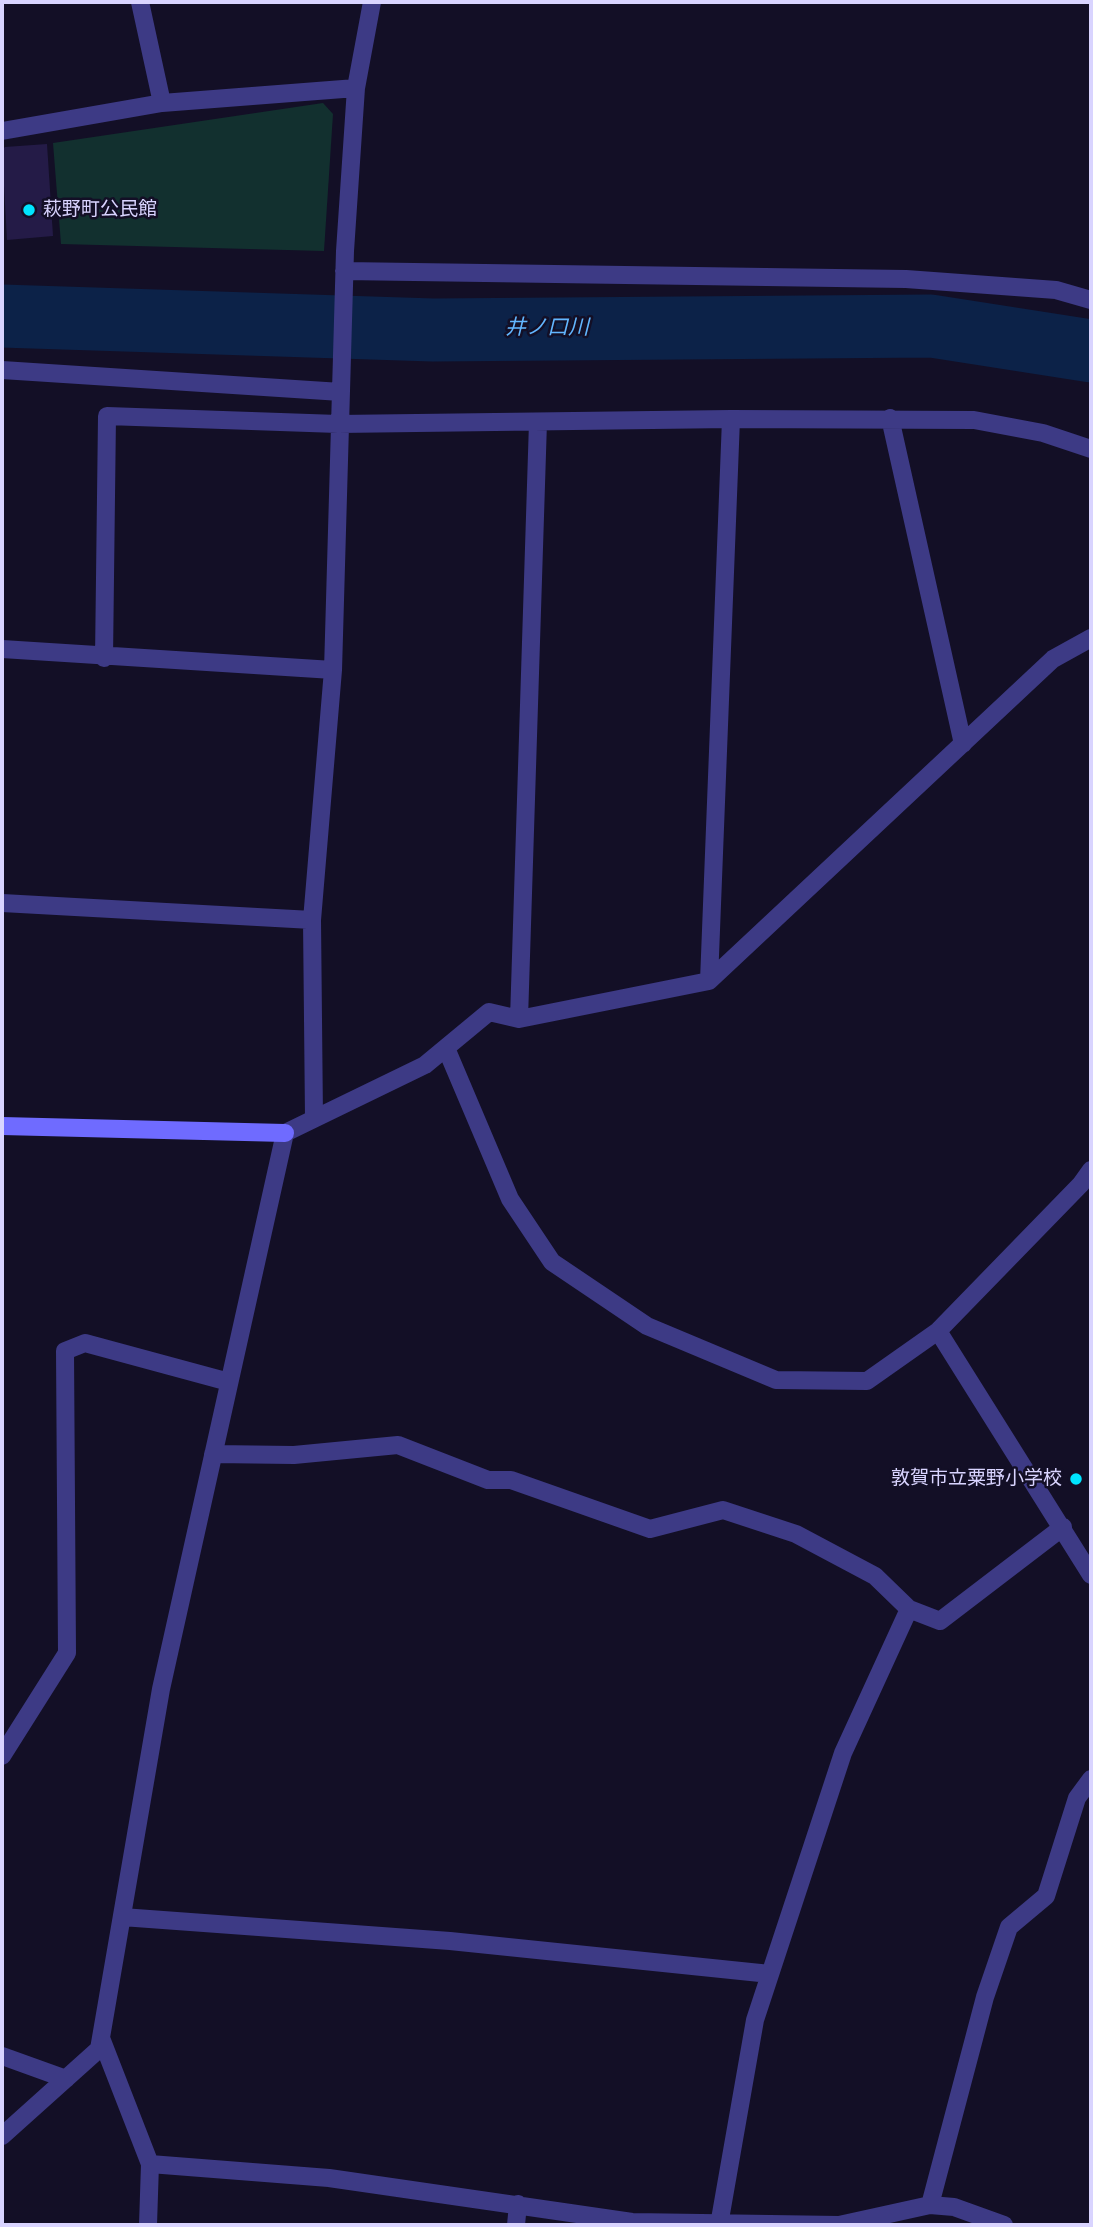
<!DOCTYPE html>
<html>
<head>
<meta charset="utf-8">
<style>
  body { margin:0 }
  #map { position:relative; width:1093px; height:2227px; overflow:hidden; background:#130f26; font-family:Poppins,sans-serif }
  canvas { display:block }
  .frame { position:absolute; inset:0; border:4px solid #d9d4ff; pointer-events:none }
</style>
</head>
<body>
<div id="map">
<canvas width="1093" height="2227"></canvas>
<div class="frame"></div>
</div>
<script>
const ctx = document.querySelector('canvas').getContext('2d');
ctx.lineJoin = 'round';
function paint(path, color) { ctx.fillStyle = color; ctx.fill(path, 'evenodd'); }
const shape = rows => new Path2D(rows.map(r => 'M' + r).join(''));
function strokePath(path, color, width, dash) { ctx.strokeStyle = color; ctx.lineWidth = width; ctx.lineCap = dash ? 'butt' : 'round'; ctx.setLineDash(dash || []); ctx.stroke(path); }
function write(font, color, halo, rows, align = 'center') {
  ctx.font = font + ' Poppins,"Noto Sans JP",sans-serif'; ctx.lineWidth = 5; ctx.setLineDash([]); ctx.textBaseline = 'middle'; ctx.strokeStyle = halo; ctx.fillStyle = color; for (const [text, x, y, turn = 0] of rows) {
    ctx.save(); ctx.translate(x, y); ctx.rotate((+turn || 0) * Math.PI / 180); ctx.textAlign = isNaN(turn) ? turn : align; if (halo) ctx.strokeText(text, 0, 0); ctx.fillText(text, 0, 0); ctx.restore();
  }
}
const green = shape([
  [323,103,333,114,324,251,61,244,53,143]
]);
const river = shape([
  [2,316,433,330,931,326,1091,351]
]);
const building = shape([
  [47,144,53,236,7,240,2,150,5,147]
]);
const street = shape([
  [140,2,162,103],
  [2,131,162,103,356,88],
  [344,271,906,279,1056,290,1091,300],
  [2,370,341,392],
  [890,418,963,744],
  [2,649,333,670],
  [104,658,107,416,338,424,731,419,974,420,1043,433,1091,449],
  [2,903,312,920],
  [709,981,731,419],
  [519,1019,538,422],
  [446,1048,510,1199,552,1262,647,1326,776,1380,867,1381,938,1331,1081,1184,1091,1170],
  [314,1118,312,920,333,670,345,251,356,88,372,2],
  [938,1331,1091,1575],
  [213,1454,294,1455,398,1445,488,1480,511,1480,650,1529,723,1510,796,1534,875,1576,909,1609,940,1621,1063,1527],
  [2,1756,67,1653,65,1351,85,1343,229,1382],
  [122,1917,450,1941,770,1974],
  [101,2038,150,2164,148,2225],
  [2,2056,66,2079],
  [2,2136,99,2049,161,1689,285,1133,425,1065,489,1012,519,1019,709,981,1053,659,1091,638],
  [150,2164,329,2178,632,2222,839,2225,930,2205,954,2207,1004,2225],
  [930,2205,985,1997,1009,1927,1046,1896,1077,1798,1091,1779],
  [516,2225,518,2204],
  [719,2225,755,2020,843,1753,909,1609]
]);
const secondary = shape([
  [2,1126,285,1133]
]);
const markers = [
  [29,210,7,"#00e5ff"],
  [1076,1479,7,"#00e5ff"]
];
const poiNames = [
  ["萩野町公民館",43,210],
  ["敦賀市立粟野小学校",1062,1479,"right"]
];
const waterNames = [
  ["井ノ口川",547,329]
];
paint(green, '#12302f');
strokePath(river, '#0c2248', 63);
paint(building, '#241b47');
strokePath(street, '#3d3a85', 18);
strokePath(secondary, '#6f6bff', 18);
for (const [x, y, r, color] of markers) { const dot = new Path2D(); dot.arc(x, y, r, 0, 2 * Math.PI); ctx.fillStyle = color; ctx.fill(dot); strokePath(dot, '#130f26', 2.5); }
write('19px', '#d9d4ff', '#130f26', poiNames, 'left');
write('italic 21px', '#62b6ff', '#130f26', waterNames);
</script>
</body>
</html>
